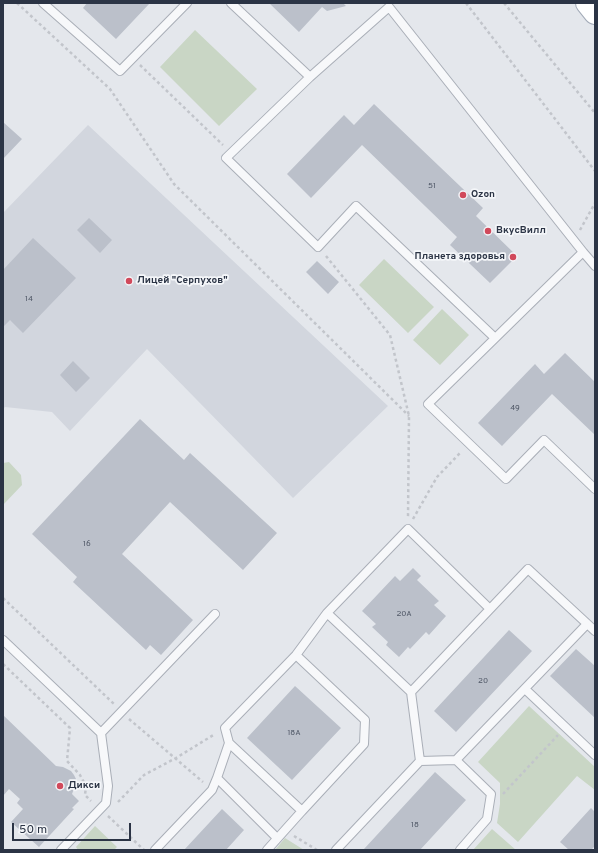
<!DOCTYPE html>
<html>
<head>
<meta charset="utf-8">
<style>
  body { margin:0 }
  #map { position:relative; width:598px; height:853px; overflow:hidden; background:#e4e7ec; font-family:Overpass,sans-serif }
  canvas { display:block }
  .frame { position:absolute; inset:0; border:4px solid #2b3445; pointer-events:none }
  .scale { position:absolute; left:12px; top:823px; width:119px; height:18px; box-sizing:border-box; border:2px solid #2b3445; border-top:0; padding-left:5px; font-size:12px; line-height:14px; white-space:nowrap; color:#2b3445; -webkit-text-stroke:3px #f4f6f9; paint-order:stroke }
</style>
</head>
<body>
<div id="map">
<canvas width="598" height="853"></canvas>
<div class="frame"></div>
<div class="scale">50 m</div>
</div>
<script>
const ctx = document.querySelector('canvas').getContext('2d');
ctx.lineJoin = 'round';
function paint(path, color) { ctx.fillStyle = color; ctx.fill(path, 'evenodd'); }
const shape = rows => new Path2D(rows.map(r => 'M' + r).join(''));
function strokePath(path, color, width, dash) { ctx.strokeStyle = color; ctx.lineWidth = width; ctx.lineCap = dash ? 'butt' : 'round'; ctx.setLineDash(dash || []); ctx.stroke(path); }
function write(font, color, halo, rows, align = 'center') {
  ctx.font = font + ' Overpass,sans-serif'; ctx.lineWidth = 3.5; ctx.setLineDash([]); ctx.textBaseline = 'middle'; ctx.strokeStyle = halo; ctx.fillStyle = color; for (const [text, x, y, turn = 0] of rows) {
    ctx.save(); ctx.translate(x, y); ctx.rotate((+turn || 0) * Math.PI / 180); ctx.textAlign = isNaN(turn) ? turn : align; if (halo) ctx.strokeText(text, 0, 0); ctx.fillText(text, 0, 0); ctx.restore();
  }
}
const built = shape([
  [88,125,388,406,293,498,147,349,70,431,52,412,5,407,3,409,3,213]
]);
const green = shape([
  [195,30,257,89,219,126,160,67],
  [384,259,434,307,408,333,359,285],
  [442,309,469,335,440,365,413,340],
  [9,462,21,475,22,485,3,505,3,463],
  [529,706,595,767,595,790,577,776,518,842,497,823,500,804,500,783,478,762],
  [95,826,117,847,114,850,78,850,76,847],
  [492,829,516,850,473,850],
  [285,838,304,850,275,850]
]);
const building = shape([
  [87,3,150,3,116,39,83,8],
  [269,3,343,3,346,6,327,11,322,7,299,32],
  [374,104,483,208,476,216,517,256,490,283,450,245,457,237,362,145,311,198,287,174,344,115,354,125],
  [3,122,22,139,3,159],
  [89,218,112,240,100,253,77,230],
  [33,238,76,278,23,333,10,320,3,327,3,270],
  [317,261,339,282,328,294,306,272],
  [565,353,595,382,595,435,552,394,502,446,478,423,535,364,544,374],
  [73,361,90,378,76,392,60,375],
  [140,419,184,460,190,453,277,533,243,570,170,502,122,554,193,620,161,655,150,645,146,650,73,582,77,577,32,534],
  [413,568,421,576,417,580,439,601,434,605,446,616,429,635,426,632,410,649,408,647,399,657,386,645,388,642,372,627,376,624,362,611,395,576,400,581],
  [509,630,532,651,456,732,434,711],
  [576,649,595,666,595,718,550,676],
  [295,686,341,728,292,780,247,738],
  [3,715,56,766,63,767,71,771,74,775,76,779,75,786,72,794,79,801,72,808,74,809,39,847,11,822,23,809,17,803,20,799,9,789,3,796],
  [435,772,466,800,420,850,365,850,364,849],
  [591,808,595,812,595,846,591,850,569,850,560,842],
  [222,809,244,830,226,850,184,850]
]);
const path = shape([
  [17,3,110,89,174,184,409,416],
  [466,3,595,171],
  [504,3,595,113],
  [140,65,223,145],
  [580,230,595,203],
  [326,256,390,335,409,416,408,518],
  [413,519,437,477,461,452],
  [3,598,114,704],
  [3,664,70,728,67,761,80,775,86,786,85,795,91,801],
  [129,719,203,782],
  [503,794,558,735],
  [118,802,144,775,176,758,215,734],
  [108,816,144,850],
  [294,836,317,850]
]);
const service = shape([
  [43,3,120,71,187,3],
  [231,3,310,77],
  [595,266,583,252,428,404,506,479,544,440,595,489],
  [495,338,356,206,318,247,226,158,310,77,389,7,583,252],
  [327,613,411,692,490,609],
  [3,640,101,733],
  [296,655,365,720,364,744,302,811],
  [525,689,595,755],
  [456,760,587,624],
  [420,761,456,760,491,794,487,819,460,850],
  [217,778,229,743],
  [61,850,106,803,108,786,101,733,215,614],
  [155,850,212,790,217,778,277,838],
  [267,850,302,811,229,743,225,728,296,655,327,613,408,529,490,609,528,569,595,631],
  [336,850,420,761,411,692]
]);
const primary = shape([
  [587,3,595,13]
]);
const markers = [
  [463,195,4,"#d1495b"],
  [488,231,4,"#d1495b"],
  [513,257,4,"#d1495b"],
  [129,281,4,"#d1495b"],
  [60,786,4,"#d1495b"]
];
const numberNames = [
  ["51",432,186],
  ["14",29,299],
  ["49",515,408],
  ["16",87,544],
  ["20А",404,614],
  ["20",483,681],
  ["18А",294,733],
  ["18",415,825]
];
const poiNames = [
  ["Ozon",471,195],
  ["ВкусВилл",496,231],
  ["Планета здоровья",505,257,"right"],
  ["Лицей \"Серпухов\"",137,281],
  ["Дикси",68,786]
];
paint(built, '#d2d6de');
paint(green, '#c9d6c5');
paint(building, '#bbc0ca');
strokePath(service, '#a9aeb7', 10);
strokePath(primary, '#a3abb8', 24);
strokePath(path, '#c2c5cb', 2.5, [3, 3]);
strokePath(service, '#f7f8fa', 8);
strokePath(primary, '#fff', 22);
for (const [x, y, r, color] of markers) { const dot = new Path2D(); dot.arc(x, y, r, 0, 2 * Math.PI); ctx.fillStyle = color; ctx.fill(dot); strokePath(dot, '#f4f6f9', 1.5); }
write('8px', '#4f5766', null, numberNames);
write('bold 10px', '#2b3445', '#f4f6f9', poiNames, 'left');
</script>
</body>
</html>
